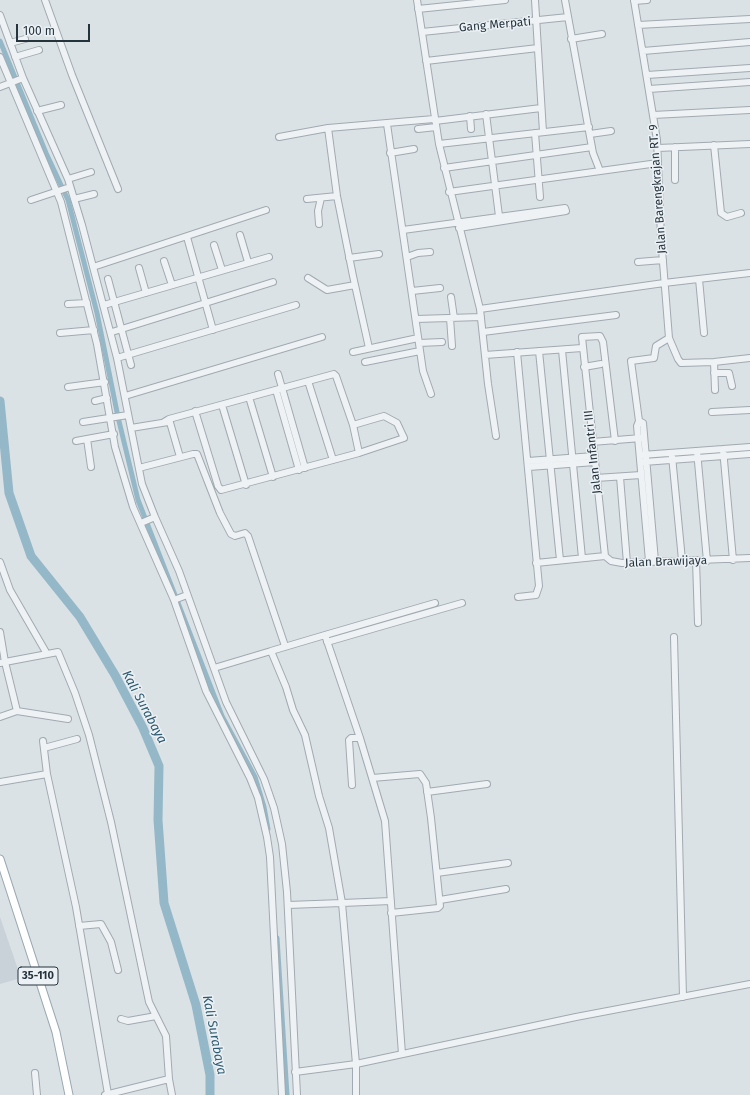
<!DOCTYPE html>
<html>
<head>
<meta charset="utf-8">
<style>
  body { margin:0 }
  #map { position:relative; width:750px; height:1095px; overflow:hidden; background:#dbe2e6; font-family:"Fira Sans",sans-serif }
  canvas { display:block }
  .scale { position:absolute; left:16px; top:24px; width:74px; height:18px; box-sizing:border-box; border:2px solid #25333d; border-top:0; padding-left:5px; font-size:12px; line-height:14px; white-space:nowrap; color:#25333d; -webkit-text-stroke:3px #ebf1f4; paint-order:stroke }
</style>
</head>
<body>
<div id="map">
<canvas width="750" height="1095"></canvas>
<div class="scale">100 m</div>
</div>
<script>
const ctx = document.querySelector('canvas').getContext('2d');
ctx.lineJoin = 'round';
function paint(path, color) { ctx.fillStyle = color; ctx.fill(path, 'evenodd'); }
const shape = rows => new Path2D(rows.map(r => 'M' + r).join(''));
function strokePath(path, color, width, dash) { ctx.strokeStyle = color; ctx.lineWidth = width; ctx.lineCap = dash ? 'butt' : 'round'; ctx.setLineDash(dash || []); ctx.stroke(path); }
function write(font, color, halo, rows, align = 'center') {
  ctx.font = font + ' "Fira Sans",sans-serif'; ctx.lineWidth = 3; ctx.setLineDash([]); ctx.textBaseline = 'middle'; ctx.strokeStyle = halo; ctx.fillStyle = color; for (const [text, x, y, turn = 0] of rows) {
    ctx.save(); ctx.translate(x, y); ctx.rotate((+turn || 0) * Math.PI / 180); ctx.textAlign = isNaN(turn) ? turn : align; if (halo) ctx.strokeText(text, 0, 0); ctx.fillText(text, 0, 0); ctx.restore();
  }
}
const built = shape([
  [0,917,21,978,0,984]
]);
const canal = shape([
  [0,41,46,153,68,200,97,313,118,417,138,500,222,716,255,777,264,807,268,829],
  [277,938,287,1095]
]);
const river = shape([
  [0,401,9,493,31,556,80,617,115,675,143,728,159,766,158,820,164,903,196,1005,210,1075,210,1095]
]);
const minor = shape([
  [45,0,72,75,118,189],
  [417,0,439,144,480,309,488,384,496,436],
  [535,0,543,132],
  [565,0,593,153,600,171],
  [634,0,657,140,661,237,669,338,678,359,681,363,714,362,750,358],
  [634,1,647,0],
  [418,9,505,0],
  [0,15,23,78,68,179,82,225,117,358,142,484,155,517,179,571,226,702,264,779,274,808,282,844,287,892,297,1095],
  [638,25,750,19],
  [422,32,568,17],
  [571,39,602,34],
  [10,43,25,39],
  [643,51,750,42],
  [0,57,61,202,97,344,115,447,133,507,174,600,206,691,250,778,258,798,267,837,270,857,282,1095],
  [15,57,39,50],
  [426,61,538,48],
  [647,75,750,68],
  [0,87,23,78],
  [649,89,750,82],
  [37,111,61,105],
  [486,114,499,216],
  [653,115,750,110],
  [470,116,471,129],
  [435,121,541,108],
  [387,124,423,371,431,394],
  [328,128,337,196,353,276,369,348],
  [418,129,436,127],
  [535,133,540,197],
  [590,134,611,131],
  [279,137,328,128,434,119],
  [439,144,589,127],
  [714,145,721,213,727,217,741,213],
  [675,147,675,180],
  [658,148,750,144],
  [390,153,414,149],
  [444,168,592,147],
  [68,179,91,172],
  [449,192,658,163],
  [74,199,94,194],
  [307,199,337,196],
  [31,200,70,187],
  [319,224,318,211,321,198],
  [403,230,565,208,566,211,459,228],
  [240,235,248,262],
  [187,237,213,330],
  [214,245,222,270],
  [407,257,418,253,430,252],
  [349,258,379,254],
  [164,261,172,285],
  [638,262,663,260],
  [93,267,266,210],
  [139,268,146,293],
  [308,278,327,290,355,285],
  [108,279,131,365],
  [699,279,704,333],
  [412,291,440,288],
  [451,297,454,318],
  [68,304,87,303],
  [104,305,269,257],
  [480,309,664,283,750,273],
  [450,318,452,346],
  [416,319,481,317],
  [112,332,273,282],
  [483,332,616,315],
  [60,333,94,330],
  [419,343,442,342],
  [562,350,582,558],
  [539,351,560,560],
  [353,352,418,338],
  [517,352,539,586,536,595,518,597],
  [485,355,582,348],
  [117,358,296,305],
  [365,362,420,351],
  [714,362,715,390],
  [584,367,601,364],
  [714,373,729,373,732,386],
  [278,374,305,468],
  [308,381,333,460],
  [68,387,105,382],
  [276,390,299,470],
  [125,396,322,337],
  [249,397,273,477],
  [95,401,107,398],
  [222,405,246,485],
  [195,411,218,486,221,490,359,453,404,438,397,423,384,416,353,425],
  [712,412,750,410],
  [169,419,180,457],
  [639,421,631,361,654,358,656,346,669,338],
  [83,422,128,415],
  [164,422,169,419,334,374,336,376,353,425,359,453],
  [131,428,168,422],
  [87,439,91,467],
  [76,441,114,434],
  [592,442,641,438],
  [723,449,733,560],
  [697,451,707,561],
  [642,455,750,447],
  [672,456,682,560],
  [528,461,594,456],
  [644,462,750,454],
  [529,467,595,462],
  [139,468,193,454,197,454,220,513,231,534,235,536,245,533,248,536,285,646],
  [620,477,627,563],
  [596,478,641,475],
  [141,523,155,517],
  [605,556,582,337,600,336,603,342,615,441],
  [696,560,698,623],
  [649,561,637,426,639,421,643,423,655,561],
  [0,562,10,590,47,654],
  [536,563,605,556,611,561,622,563,750,558],
  [174,600,187,595],
  [0,632,5,662,58,652,75,693,89,735,111,822,149,1002,166,1036,169,1079],
  [325,635,435,603],
  [674,637,683,997],
  [327,642,462,603],
  [271,651,325,635,360,738,385,821,402,1054],
  [0,663,5,662,17,711,68,719],
  [214,668,271,651,286,687,293,710,305,735,319,796,329,828,342,903,391,901],
  [0,717,17,711],
  [43,741,47,774],
  [44,748,77,739],
  [372,778,420,774,426,783,431,818,440,906,438,908,391,913],
  [0,782,47,774,76,907,108,1094],
  [352,785,349,740,351,738,360,738],
  [427,792,487,784],
  [437,873,508,863],
  [440,900,506,889],
  [288,905,342,903,356,1064,356,1095],
  [79,926,101,924,111,942,118,970],
  [121,1019,128,1021,156,1016],
  [295,1072,356,1064,576,1017,750,984],
  [35,1073,37,1095],
  [105,1095,169,1079,172,1095]
]);
const major = shape([
  [0,859,56,1032,69,1095]
]);
const shields = [
  [38,976,40]
];
const shieldNames = [
  ["35-110",38,976]
];
const streetNames = [
  ["Gang Merpati",495,25,-5],
  ["Jalan Barengkrajan RT. 9",658,189,-94],
  ["Jalan Infantri III",593,452,-96],
  ["Jalan Brawijaya",666,562,-2]
];
const waterNames = [
  ["Kali Surabaya",144,707,62],
  ["Kali Surabaya",214,1035,79]
];
paint(built, '#c9d2d8');
strokePath(canal, '#95b8c8', 5);
strokePath(river, '#95b8c8', 9);
strokePath(minor, '#a1aab0', 8);
strokePath(major, '#9aa9b2', 9);
strokePath(minor, '#eef2f5', 6);
strokePath(major, '#fff', 7);
for (const [x, y, w] of shields) { const box = new Path2D(); box.roundRect(x - w / 2, y - 9, w, 18, 3); ctx.fillStyle = '#ebf1f4'; ctx.fill(box); strokePath(box, '#25333d', 1); }
write('bold 11px', '#25333d', null, shieldNames);
write('12px', '#25333d', '#ebf1f4', streetNames);
write('italic 13px', '#2e5a71', '#ebf1f4', waterNames);
</script>
</body>
</html>
